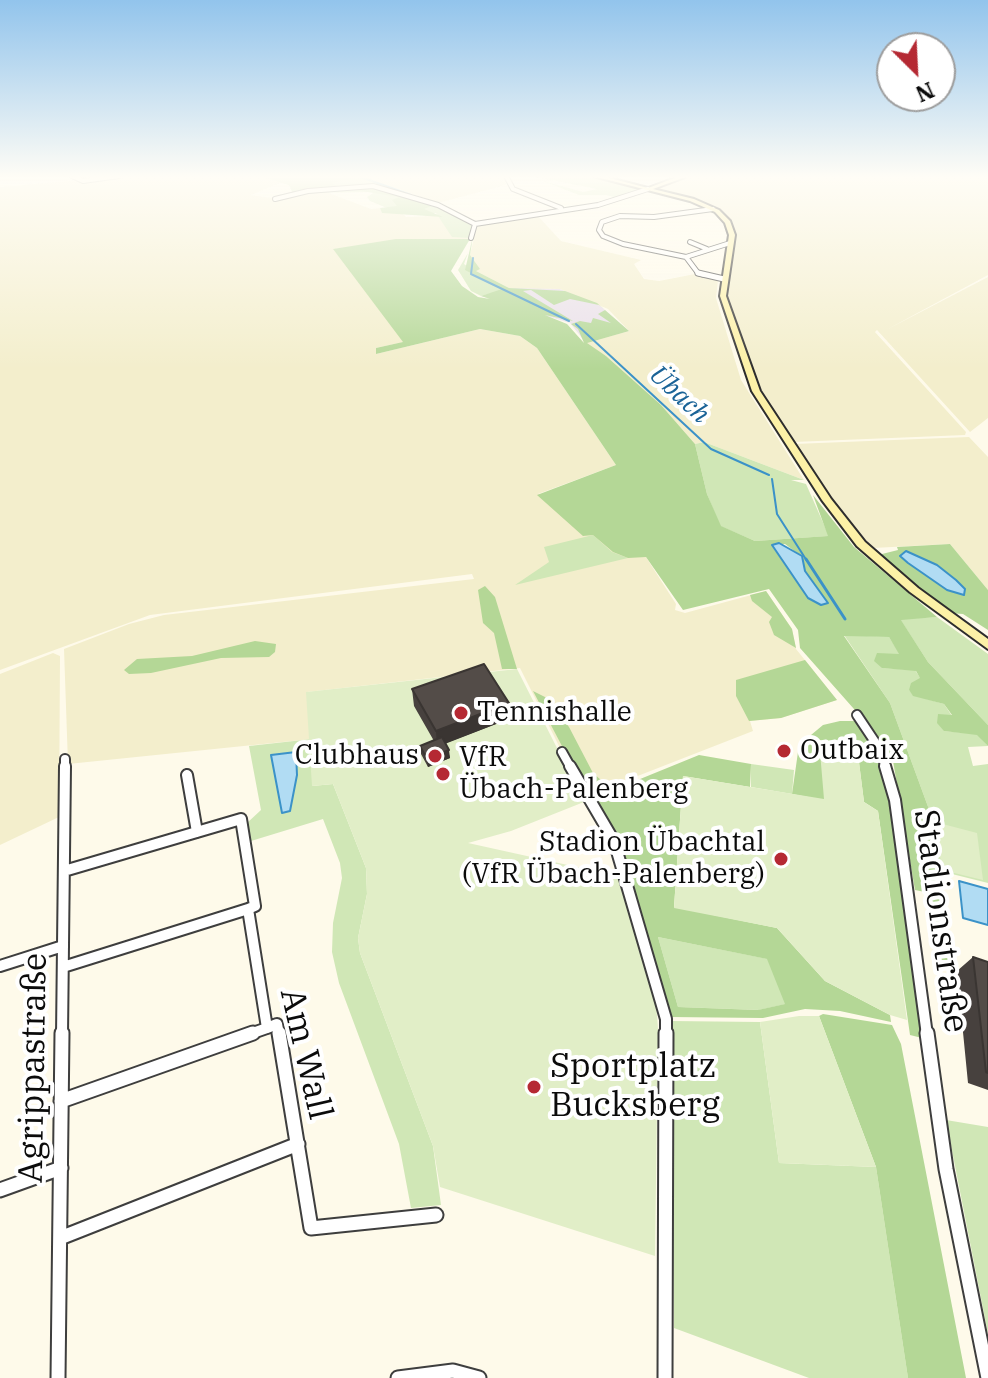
<!DOCTYPE html>
<html>
<head>
<meta charset="utf-8">
<style>
  body { margin:0 }
  #map { position:relative; width:988px; height:1378px; overflow:hidden; background:#fefaea; font-family:"IBM Plex Serif",serif }
  canvas { display:block }
  .north { position:absolute; left:876px; top:32px; width:80px; height:80px; box-sizing:border-box; background:#fff; border:2px solid #9d9d9d; border-radius:50%; rotate:156deg; font-size:22px; font-weight:700; line-height:32px; text-align:center; color:#0b0b0b }
  .north::after { content:''; display:block; margin:auto; width:28px; height:36px; background:#b52933; clip-path:polygon(50% 0,100% 100%,50% 72%,0 100%) }
</style>
</head>
<body>
<div id="map">
<canvas width="988" height="1378"></canvas>
<div class="north">N</div>
</div>
<script>
const ctx = document.querySelector('canvas').getContext('2d');
ctx.lineJoin = 'round';
function paint(path, color) { ctx.fillStyle = color; ctx.fill(path, 'evenodd'); }
const shape = rows => new Path2D(rows.map(r => 'M' + r).join(''));
function strokePath(path, color, width, dash) { ctx.strokeStyle = color; ctx.lineWidth = width; ctx.lineCap = dash ? 'butt' : 'round'; ctx.setLineDash(dash || []); ctx.stroke(path); }
function write(font, color, halo, rows, align = 'center') {
  ctx.font = font + ' "IBM Plex Serif",serif'; ctx.lineWidth = 8; ctx.setLineDash([]); ctx.textBaseline = 'middle'; ctx.strokeStyle = halo; ctx.fillStyle = color; for (const [text, x, y, turn = 0] of rows) {
    ctx.save(); ctx.translate(x, y); ctx.rotate((+turn || 0) * Math.PI / 180); ctx.textAlign = isNaN(turn) ? turn : align; if (halo) ctx.strokeText(text, 0, 0); ctx.fillText(text, 0, 0); ctx.restore();
  }
}
const industrial = shape([
  [520,287,560,289,597,303,629,331,586,343,570,323,481,296]
]);
const farmland = shape([
  [122,176,261,176,283,182,251,195,279,199,321,190,371,209,380,208,383,213,402,213,406,217,456,215,470,239,334,249,404,342,376,348,376,354,480,329,520,336,537,348,616,465,538,494,628,529,676,604,675,610,685,613,766,591,792,629,796,649,837,700,781,718,750,721,753,731,594,793,561,750,520,668,307,692,312,739,68,764,64,649,129,624,164,615,474,579,472,574,150,615,0,670,0,187],
  [360,176,505,176,506,185,438,203],
  [690,176,988,177,988,275,886,330,988,277,988,418,970,432,877,330,875,332,966,432,965,435,793,442,758,391,725,293,733,225,715,207,653,188],
  [537,215,561,241,641,260,634,264,644,279,659,281,695,274,718,280,716,298,741,380,804,480,704,442,695,444,661,405,606,356,584,343,629,331,608,309,560,289,509,288,474,270,470,255,477,225],
  [969,437,988,457,988,590,950,544,873,548,842,513,794,444],
  [53,653,60,656,59,817,0,845,0,674]
]);
const green = shape([
  [260,176,360,176,441,206,473,224,471,238,452,237,436,213,399,213,370,201,367,197,375,192,292,193,292,186],
  [531,176,587,176,644,190,618,198,606,195,579,195,540,180,583,192,597,189],
  [468,253,464,264,503,290,481,296,471,291,458,270],
  [704,442,804,480,791,480,806,484,829,536,755,541,720,526,707,494,695,444],
  [593,535,612,552,628,558,515,585,549,562,544,547],
  [937,617,988,654,988,725,928,662,900,619],
  [844,635,889,637,900,654,882,668,915,670,921,679,909,690,913,695,944,704,952,716,944,731,977,734,988,746,968,747,973,766,988,764,988,883,940,871,934,823,890,703],
  [312,739,312,786,333,784,366,868,367,894,358,938,360,953,433,1146,441,1205,411,1208,399,1144,339,983,332,952,333,923,342,878,340,863,323,819,251,841,247,823,261,810,249,746],
  [751,764,794,770,792,794,751,787],
  [658,937,768,959,786,1004,759,1010,678,1007],
  [671,1021,760,1022,779,1163,876,1167,908,1378,809,1378,674,1328],
  [946,1120,988,1127,988,1334]
]);
const forest = shape([
  [261,176,348,176,353,178,332,183,341,188,383,189,434,205,424,209,443,217,382,213,380,208,397,206,392,200,399,197,349,189,293,194,289,185],
  [473,236,470,255,480,269,476,271,509,288,565,291,597,303,629,331,587,343,606,356,661,405,695,444,707,494,721,526,755,541,828,536,813,495,854,547,937,617,901,620,928,662,988,725,988,746,977,735,944,731,937,723,938,714,952,715,944,704,913,696,909,690,911,683,920,678,916,671,882,668,874,661,877,653,899,654,889,637,844,636,890,703,934,823,953,965,942,961,930,893,915,890,893,761,869,726,800,648,798,630,769,589,683,610,646,557,628,558,613,552,593,535,583,536,537,495,616,465,537,348,520,336,480,329,376,354,376,348,403,342,333,249,396,239,470,239,451,271,462,286,478,297,490,299,481,296,502,289,465,270],
  [531,290,554,305,570,299,599,305,605,310,598,314,611,323,593,318,591,323,580,321,571,324,578,329,584,343,567,324,545,315,573,321,523,291],
  [785,544,801,556,805,571,827,603,820,605,808,598,772,546],
  [950,544,988,590,988,630,963,614,949,613,878,555,898,550,897,547],
  [485,586,495,597,517,669,502,669,494,633,483,623,478,590],
  [766,591,792,629,796,648,774,635,769,622,772,617,752,601,750,595],
  [255,641,276,644,275,652,269,657,221,658,151,673,129,674,124,670,137,659,192,656],
  [805,660,837,700,781,718,749,721,736,696,736,680],
  [533,691,547,698,569,727,593,773,609,787,594,793,563,748],
  [840,721,854,721,863,727,880,752,893,801,926,1039,910,1035,878,811,864,802,857,747,824,800,792,794,798,752,805,740,823,725],
  [699,755,751,764,750,787,683,776,674,907,777,928,825,981,890,1015,891,1022,840,1011,805,1009,763,1018,670,1017,620,842,596,797],
  [658,937,767,959,785,1004,758,1010,678,1007],
  [823,1014,892,1025,901,1044,966,1378,908,1378,876,1167,819,1016]
]);
const pitch = shape([
  [517,669,558,750,589,800,511,831,468,843,622,877,656,1002,658,1029,655,1256,440,1187,433,1146,360,953,358,938,367,894,366,868,333,784,312,786,306,692],
  [819,740,857,746,864,802,878,811,907,1020,890,1015,825,981,777,928,674,908,683,776,824,799],
  [935,822,977,833,983,880,942,870],
  [799,1016,819,1016,876,1167,779,1163,760,1022]
]);
const water = shape([
  [779,543,802,556,805,571,828,603,821,605,808,598,772,545,779,543],
  [906,551,937,565,956,580,965,589,964,595,947,590,908,563,900,556,906,551],
  [296,752,297,775,290,811,282,813,271,755,296,752],
  [959,881,988,889,988,925,963,918,959,881]
]);
const streamFar1 = shape([
  [358,176,411,195],
  [473,258,471,274,569,321],
  [576,324,711,449,769,475],
  [772,479,777,514,807,561]
]);
const stream = shape([
  [806,559,845,619]
]);
const streetFar4 = shape([
  [72,176,83,181,119,176],
  [506,176,513,189,561,208],
  [275,199,308,191,373,186,438,205,475,224],
  [475,224,598,205,648,189],
  [471,238,475,224],
  [690,242,707,249],
  [686,257,730,243],
  [705,275,698,273,686,257,623,244,603,236,599,230,602,222,620,216,654,217,713,209]
]);
const streetFar3 = shape([
  [698,273,724,279]
]);
const streetFar2 = shape([
  [857,715,881,751,886,768],
  [562,752,571,768],
  [65,768,65,759]
]);
const streetFar1 = shape([
  [570,766,614,841,666,1019,666,1035],
  [885,766,895,800,927,1035],
  [187,775,197,832],
  [64,871,241,819,255,906,248,909,267,1028,277,1024,279,1035],
  [0,966,63,946],
  [63,967,248,909],
  [62,1035,65,766],
  [247,1035,267,1028]
]);
const street = shape([
  [279,1033,311,1228,436,1215],
  [927,1033,946,1169,988,1378],
  [61,1101,253,1033],
  [0,1190,61,1168],
  [60,1238,298,1144],
  [58,1378,62,1033],
  [398,1378,453,1371,479,1378],
  [665,1378,666,1033]
]);
const secondary = shape([
  [593,176,602,176,648,188,680,176,688,176,653,189,694,199,719,210,730,221,735,235,726,296,760,391,831,499,865,542,918,588,988,639,988,649,910,592,857,546,822,500,752,391,720,296,729,235,725,223,715,212,690,201,593,176]
]);
const wall = shape([
  [412,689,509,719,446,743,450,758,428,767,421,754,420,746,434,741,414,706],
  [973,957,988,962,988,1090,968,1083,957,971]
]);
const shadedWall = shape([
  [509,703,509,719,437,747,436,731],
  [449,750,450,758,428,767,427,759]
]);
const building = shape([
  [484,664,509,703,436,731,412,689,484,664],
  [442,737,449,750,427,759,420,746,442,737],
  [973,957,988,962,988,1073,986,1072,973,957]
]);
const markers = [
  [461,713,8,"#b52933"],
  [784,751,8,"#b52933"],
  [435,756,8,"#b52933"],
  [443,774,8,"#b52933"],
  [781,859,8,"#b52933"],
  [534,1087,8,"#b52933"]
];
const farWaternames = [
  ["Übach",679,395,43]
];
const poiNames = [
  ["Tennishalle",477,713],
  ["Outbaix",800,751],
  ["Clubhaus",419,756,"right"],
  ["VfR",459,758],
  ["Übach-Palenberg",459,790],
  ["Stadion Übachtal",765,843,"right"],
  ["(VfR Übach-Palenberg)",765,875,"right"]
];
const nearStreetnames = [
  ["Stadionstraße",940,921,82],
  ["Am Wall",305,1054,77],
  ["Agrippastraße",34,1068,-89]
];
const nearPoinames = [
  ["Sportplatz",550,1067],
  ["Bucksberg",550,1106]
];
paint(industrial, '#e9dfea');
paint(farmland, '#f3eecc');
paint(green, '#d0e7b6');
paint(forest, '#b4d796');
paint(pitch, '#e1eec7');
paint(water, '#b1dcf3');
strokePath(water, '#3b92c8', 2);
strokePath(streamFar1, '#3b92c8', 2);
strokePath(stream, '#3b92c8', 3);
strokePath(streetFar4, '#3e3e3e', 6);
strokePath(streetFar3, '#3e3e3e', 7);
strokePath(streetFar2, '#3e3e3e', 12);
strokePath(streetFar1, '#3e3e3e', 14);
strokePath(street, '#3e3e3e', 17);
strokePath(secondary, '#2d2d2d', 4);
strokePath(streetFar4, '#fff', 4);
strokePath(streetFar3, '#fff', 5);
strokePath(streetFar2, '#fff', 8);
strokePath(streetFar1, '#fff', 10);
strokePath(street, '#fff', 13);
paint(secondary, '#fcf1a7');
paint(wall, '#47413e');
paint(shadedWall, '#3a3532');
paint(building, '#534c48');
strokePath(building, '#3a3532', 2);
const sky = ctx.createLinearGradient(0, 0, 0, 369);
sky.addColorStop(0, '#92c4ec');
sky.addColorStop(0.48, '#fffdf6');
sky.addColorStop(1, '#fffdf600');
ctx.fillStyle = sky;
ctx.fillRect(0, 0, 988, 369);
for (const [x, y, r, color] of markers) { const dot = new Path2D(); dot.arc(x, y, r, 0, 2 * Math.PI); ctx.fillStyle = color; ctx.fill(dot); strokePath(dot, '#fff', 3); }
write('italic 26px', '#1a6397', '#fff', farWaternames);
write('28px', '#0b0b0b', '#fff', poiNames, 'left');
write('34px', '#0b0b0b', '#fff', nearStreetnames);
write('34px', '#0b0b0b', '#fff', nearPoinames, 'left');
</script>
</body>
</html>
